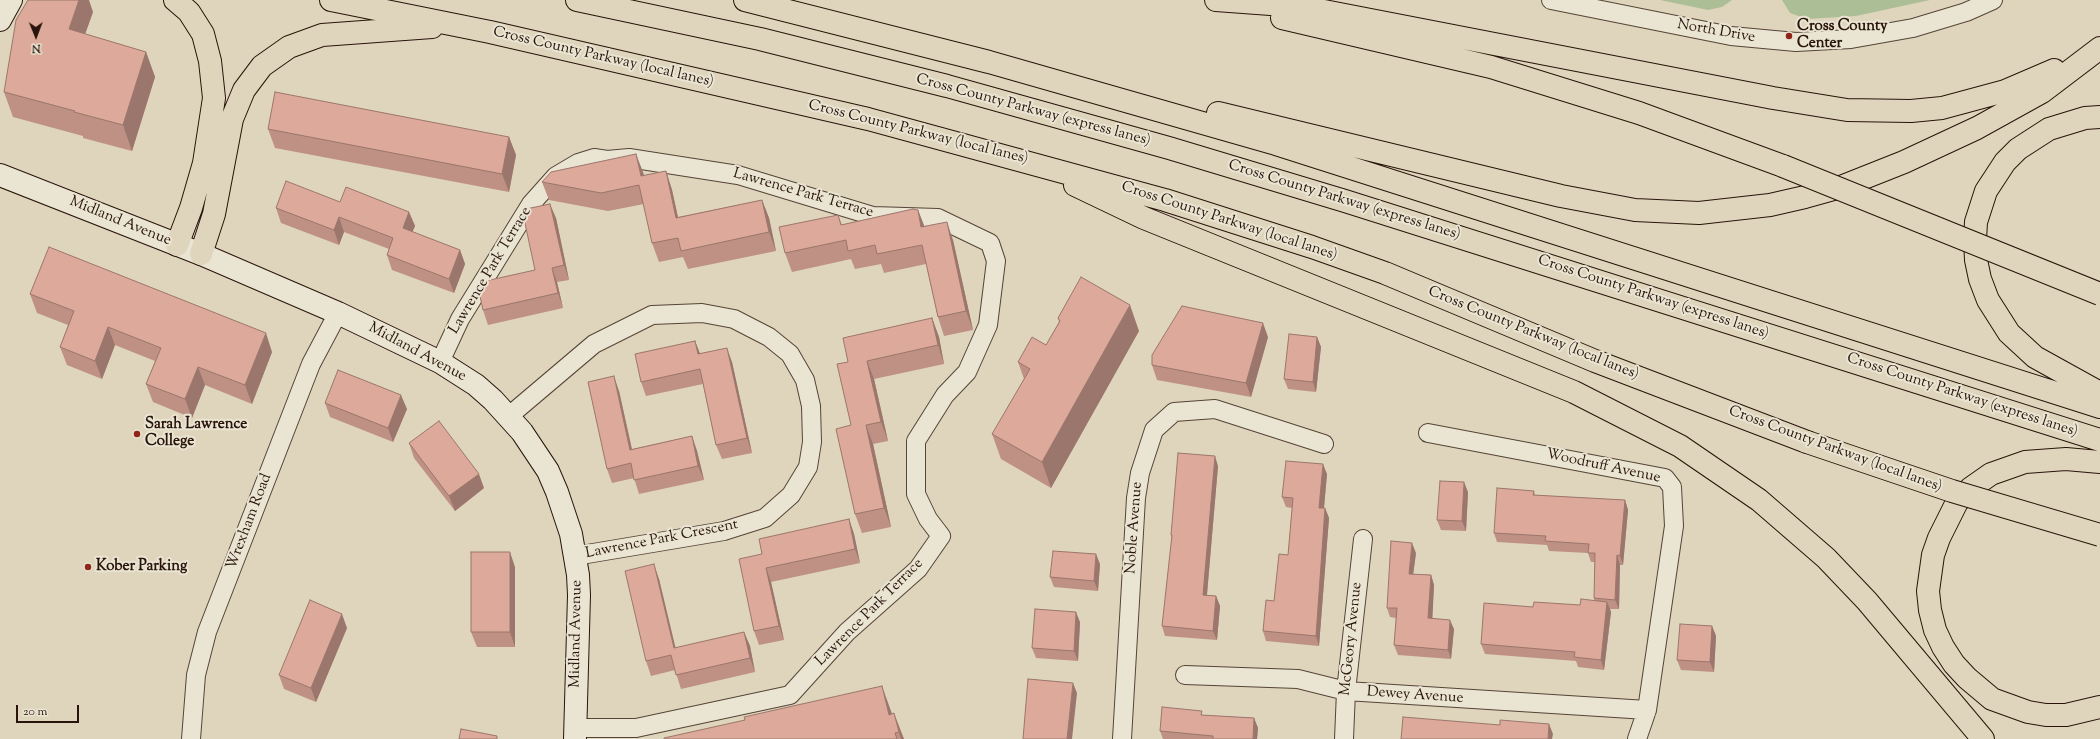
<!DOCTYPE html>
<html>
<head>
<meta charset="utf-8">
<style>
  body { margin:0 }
  #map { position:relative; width:2100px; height:739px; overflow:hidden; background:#dfd5bc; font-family:"Sorts Mill Goudy",serif }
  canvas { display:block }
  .north { position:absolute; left:16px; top:16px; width:40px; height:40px; -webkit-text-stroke:3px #eae4d3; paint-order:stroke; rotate:179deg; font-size:11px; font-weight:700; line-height:16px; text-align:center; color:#28140a }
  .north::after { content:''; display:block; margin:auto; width:14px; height:18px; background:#28140a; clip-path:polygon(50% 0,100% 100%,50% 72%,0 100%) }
  .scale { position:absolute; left:16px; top:705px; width:63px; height:18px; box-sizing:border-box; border:2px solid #28140a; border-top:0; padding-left:5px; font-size:12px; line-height:14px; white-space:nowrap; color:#28140a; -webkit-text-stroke:3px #eae4d3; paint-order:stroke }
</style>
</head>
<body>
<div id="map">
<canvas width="2100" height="739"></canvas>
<div class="north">N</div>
<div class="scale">20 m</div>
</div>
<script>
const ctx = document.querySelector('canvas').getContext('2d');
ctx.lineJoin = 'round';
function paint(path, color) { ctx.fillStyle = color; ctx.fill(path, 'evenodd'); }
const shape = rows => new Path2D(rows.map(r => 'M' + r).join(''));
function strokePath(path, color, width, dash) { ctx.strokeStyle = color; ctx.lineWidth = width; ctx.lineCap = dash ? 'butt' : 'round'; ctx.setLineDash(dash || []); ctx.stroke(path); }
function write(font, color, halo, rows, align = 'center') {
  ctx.font = font + ' "Sorts Mill Goudy",serif'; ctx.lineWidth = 4; ctx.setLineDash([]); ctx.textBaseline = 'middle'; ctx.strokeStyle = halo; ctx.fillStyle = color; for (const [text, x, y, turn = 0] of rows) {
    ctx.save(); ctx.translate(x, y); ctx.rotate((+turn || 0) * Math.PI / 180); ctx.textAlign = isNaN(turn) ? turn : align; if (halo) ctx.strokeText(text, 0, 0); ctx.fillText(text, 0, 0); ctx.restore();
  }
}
const green = shape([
  [1660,0,1732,0,1722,7,1708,10],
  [1782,0,1930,0,1856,16,1807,19,1790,13]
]);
const street = shape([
  [1551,0,1731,36,1796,42,1851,39,1913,28,1966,12,1993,0],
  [440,362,460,319,531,204,556,176,578,163,594,158,607,160,629,158,738,175,873,216,938,218,990,243,996,261,988,325,967,372,945,395,916,441,916,494,928,519,941,536,918,569,847,632,790,695,636,728,575,728],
  [509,416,594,344,652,315,702,313,734,319,769,337,790,354,805,380,811,406,812,442,808,467,791,495,765,518,724,531,575,556],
  [1428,433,1665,478,1672,487,1674,526,1647,710,1637,739],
  [1185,675,1298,679,1346,691,1647,710],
  [191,739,196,675,207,632,311,364,338,313],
  [1122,739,1136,498,1140,473,1154,430,1174,412,1215,409,1324,444],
  [1344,739,1346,691,1363,539]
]);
const secondary = shape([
  [0,20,11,0],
  [0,175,201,254,338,313,440,362,476,385,493,400,522,432,548,471,557,492,571,534,578,575,579,595,575,739]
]);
const highway = shape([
  [175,0,189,12,203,34,210,61,214,98,204,163,191,208,177,245],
  [331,0,490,32,868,119,1165,200,1312,247,1385,273,1595,361,1807,442],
  [577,0,760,39,947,86,1169,148,1345,201,2100,440],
  [745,0,989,62,1276,144,2100,407],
  [1216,0,1298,6,1773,98,1847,110,1911,111,1942,108,2005,91,2054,70],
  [1282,18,1491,67,1639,113,1783,166],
  [1218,113,1561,196,1635,210,1699,213,1770,205,1805,197,1841,187,1904,162,1977,128,2042,92,2100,48],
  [2100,117,2085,118,2049,129,2018,149,2005,162,1986,191,1976,222,1975,240,1976,260,1980,279,1988,300,2009,333,2035,357,2100,393],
  [1075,185,1144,218,1574,392,1680,446,1759,500,1826,558,1867,601,1983,739],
  [201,254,214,214,232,119,244,90,262,66,289,47,322,35,432,27],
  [2100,462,2066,459,2025,462,1991,474,1971,488,1957,502,1939,538,1933,555,1928,591,1930,610,1935,630,1943,647,1954,664,1967,678,1992,699,2028,712,2046,715,2066,715,2100,707]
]);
const highwayBridge = shape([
  [1783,166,2100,294],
  [1807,442,1952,491,2100,535]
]);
const wall = shape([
  [93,12,85,34,146,52,155,77,132,151,83,138,83,136,13,117,4,92],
  [268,129,509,137,516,155,509,192,275,148],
  [666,171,672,190,678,217,762,200,769,218,776,251,688,269,683,257,659,262,652,243,644,204,608,211,549,200,542,182,643,172,644,176],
  [340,202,409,212,415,226,412,232,460,250,465,264,454,293,392,270,387,255,389,249,344,232,339,245,281,223,276,208],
  [918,210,924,226,953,240,973,330,944,336,938,317,926,264,884,273,881,264,855,269,851,259,792,272,785,253,838,215,842,225],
  [556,218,569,280,557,282,563,308,488,325,483,310,535,270],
  [30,294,272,352,252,404,205,385,192,418,153,402,146,384,155,361,115,345,102,379,67,365,60,347,68,325,37,313],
  [932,318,939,337,944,364,874,379,888,441,873,444,891,527,862,533,855,514,848,362],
  [1058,318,1139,331,1051,488,1001,459,992,434,1024,379,1018,362,1046,345,1059,322],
  [1268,337,1251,397,1157,380,1152,365],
  [1317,337,1321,347,1316,392,1288,389,1284,379],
  [695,341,700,354,732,362,752,453,722,459,716,445,703,384,646,396,641,382],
  [619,391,632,449,692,436,697,451,704,480,639,494,634,478,612,483,607,469],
  [325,403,407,409,393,442,330,417],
  [409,443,484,488,455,511,414,458],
  [1218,466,1207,595,1216,596,1220,606,1217,640,1165,636,1162,626,1172,538,1171,535],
  [1327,474,1324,508,1325,508,1329,518,1319,646,1266,641,1263,631,1274,601,1288,555,1292,508,1286,507,1282,497],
  [1534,491,1535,495,1625,500,1628,510,1623,565,1620,565,1619,609,1610,609,1611,612,1604,670,1578,667,1576,661,1485,654,1481,644,1533,607,1580,605,1594,600,1594,598,1595,562,1591,562,1588,553,1549,551,1547,545,1497,542,1494,533],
  [1468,492,1466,531,1441,530,1437,520],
  [849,519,854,534,860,563,771,582,784,640,759,645,754,631,762,554],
  [1416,553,1413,574,1431,575,1434,585,1432,618,1454,629,1451,659,1398,655,1394,645,1396,618,1390,617,1387,608],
  [1100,564,1098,591,1054,587,1050,577],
  [515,567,515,647,477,647,471,632],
  [659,579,675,648,744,632,750,646,755,672,681,689,675,670,651,676,646,661],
  [1080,622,1078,661,1036,658,1032,648],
  [1712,626,1716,636,1714,672,1681,670,1677,660],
  [347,628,316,702,284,689,279,675],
  [891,711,892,714,904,739,664,739],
  [1203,715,1254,718,1258,728,1257,739,1163,739,1160,731]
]);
const shadedWall = shape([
  [79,0,89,0,93,12,78,54,69,29],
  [146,52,155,77,132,151,123,125],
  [509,137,516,155,509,192,502,174],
  [636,154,643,172,648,195,641,176],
  [666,171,672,190,682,236,676,218],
  [762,200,769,218,776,251,769,232],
  [550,204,556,218,569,280,564,265],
  [918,210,925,228,921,227],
  [409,212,415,226,408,242,403,228],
  [339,217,344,232,339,245,334,230],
  [947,222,953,240,973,330,966,311],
  [460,250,465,264,454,293,449,279],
  [552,268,557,282,563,308,558,293],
  [1130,305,1139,331,1051,488,1042,462],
  [932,318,939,337,944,364,938,345],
  [1263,323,1268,337,1251,397,1246,383],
  [108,327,115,345,102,379,95,361],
  [266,333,272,352,252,404,245,385],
  [1317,337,1321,347,1316,392,1313,382],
  [695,341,701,356,698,354],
  [727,348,732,362,752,453,747,438],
  [867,361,874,379,888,441,881,422],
  [198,367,205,385,192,418,185,399],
  [614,376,619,391,635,464,630,450],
  [401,395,407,409,393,442,388,428],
  [866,425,873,444,891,527,884,508],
  [692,436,697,451,704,480,698,466],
  [1215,456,1218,466,1206,605,1203,595],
  [1323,464,1327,474,1323,518,1319,508],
  [479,474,484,488,455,511,449,496],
  [1464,482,1468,492,1466,531,1462,521],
  [1625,500,1628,510,1623,565,1620,556],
  [1325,508,1329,518,1319,646,1316,636],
  [849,519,854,534,860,563,855,549],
  [1412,543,1416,553,1412,583,1409,574],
  [510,552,515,567,515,647,510,632],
  [1096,554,1100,564,1098,591,1094,581],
  [1617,555,1620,565,1619,609,1615,600],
  [654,564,659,579,679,662,674,648],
  [766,568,771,582,784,640,779,626],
  [1431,575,1434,585,1432,627,1428,618],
  [1216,596,1220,606,1217,640,1213,631],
  [1607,602,1611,612,1604,670,1601,660],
  [1076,612,1080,622,1078,661,1074,651],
  [342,614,347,628,316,702,311,688],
  [1450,620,1454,629,1451,659,1448,650],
  [1712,626,1716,636,1714,672,1710,662],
  [744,632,750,646,755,672,750,658],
  [1073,683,1077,693,1072,739,1067,739],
  [882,686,891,711,896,732,895,733,897,739,889,715],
  [894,713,904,739,901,739,899,732],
  [1254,718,1258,728,1257,739,1253,739],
  [1549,724,1553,734,1552,739,1548,739]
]);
const building = shape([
  [28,0,79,0,69,29,146,52,123,125,74,112,75,111,4,92,16,20,28,0],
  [275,92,509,137,502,174,268,129,275,92],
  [636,154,641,176,666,171,676,218,762,200,769,232,681,251,678,238,652,243,639,185,601,193,542,182,551,172,636,154],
  [286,181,340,202,346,187,409,212,403,228,460,250,449,279,387,255,393,238,339,217,334,230,276,208,286,181],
  [550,204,564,265,552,268,558,293,483,310,478,287,481,282,535,270,523,214,526,209,550,204],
  [913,209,918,210,921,227,947,222,966,311,938,317,922,245,877,254,875,245,848,251,846,240,785,253,779,227,838,215,841,225,913,209],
  [49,247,266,333,245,385,198,367,185,399,146,384,161,348,108,327,95,361,60,347,74,311,30,294,49,247],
  [1081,277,1130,305,1042,462,992,434,1030,369,1018,362,1032,337,1046,345,1060,321,1058,318,1081,277],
  [1182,306,1263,323,1246,383,1152,365,1152,355,1182,306],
  [932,318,938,345,867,361,881,422,866,425,884,508,855,514,836,429,851,425,837,364,848,362,843,338,932,318],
  [1289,334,1317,337,1313,382,1284,379,1289,334],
  [695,341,698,354,727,348,747,438,716,445,700,369,641,382,635,354,695,341],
  [338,370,401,395,388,428,325,403,338,370],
  [614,376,630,450,692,436,698,466,634,480,631,463,607,469,588,382,614,376],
  [439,421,479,474,449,496,409,443,439,421],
  [1178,453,1215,456,1203,595,1216,596,1213,631,1162,626,1172,535,1171,535,1178,453],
  [1286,461,1323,464,1319,508,1325,508,1316,636,1263,631,1266,600,1274,601,1279,554,1288,555,1293,498,1282,497,1286,461],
  [1440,481,1464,482,1462,521,1437,520,1440,481],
  [1497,488,1534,491,1533,495,1625,500,1620,556,1617,555,1615,600,1594,598,1595,553,1588,553,1589,544,1545,541,1546,536,1494,533,1497,488],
  [849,519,855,549,766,568,779,626,754,631,739,559,762,554,759,539,849,519],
  [1391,541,1412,543,1409,574,1431,575,1428,618,1450,620,1448,650,1394,645,1397,608,1387,608,1391,541],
  [1053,551,1096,554,1094,581,1050,577,1053,551],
  [471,552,510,552,510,632,471,632,471,552],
  [654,564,674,648,744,632,750,658,676,675,671,655,646,661,625,571,654,564],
  [1581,599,1607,602,1601,660,1574,657,1575,652,1481,644,1484,603,1533,607,1534,602,1580,605,1581,599],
  [310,600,342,614,311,688,279,675,310,600],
  [1035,609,1076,612,1074,651,1032,648,1035,609],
  [1680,624,1712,626,1710,662,1677,660,1680,624],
  [1028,679,1073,683,1067,739,1023,739,1028,679],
  [882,686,889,715,894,713,899,732,895,733,897,739,664,739,664,738,745,720,744,717,882,686],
  [1162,707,1202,711,1201,715,1254,718,1253,739,1213,739,1213,736,1160,731,1162,707],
  [1403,717,1500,725,1500,720,1549,724,1548,739,1401,739,1403,717],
  [461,729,497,736,497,739,459,739,461,729]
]);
const markers = [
  [1789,36,4,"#8f2418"],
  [137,434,4,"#8f2418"],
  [88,567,4,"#8f2418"]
];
const poiNames = [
  ["Cross County",1797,27],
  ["Center",1797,44],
  ["Sarah Lawrence",145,425],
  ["College",145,442],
  ["Kober Parking",96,567]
];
const streetNames = [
  ["North Drive",1716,32,10],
  ["Cross County Parkway (local lanes)",603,58,13],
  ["Cross County Parkway (express lanes)",1033,111,15],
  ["Cross County Parkway (local lanes)",918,133,14],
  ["Lawrence Park Terrace",803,194,16],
  ["Cross County Parkway (express lanes)",1344,201,17],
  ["Midland Avenue",120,222,22],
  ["Cross County Parkway (local lanes)",1229,222,18],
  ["Lawrence Park Terrace",491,271,-59],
  ["Cross County Parkway (express lanes)",1653,298,18],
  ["Cross County Parkway (local lanes)",1533,334,22],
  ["Midland Avenue",417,353,28],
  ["Cross County Parkway (express lanes)",1962,396,18],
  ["Cross County Parkway (local lanes)",1835,450,20],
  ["Woodruff Avenue",1603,467,12],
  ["Wrexham Road",250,522,-69],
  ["Noble Avenue",1135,528,-86],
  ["Lawrence Park Crescent",662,540,-11],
  ["Lawrence Park Terrace",870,613,-45],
  ["Midland Avenue",577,634,-89],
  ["McGeory Avenue",1352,639,-84],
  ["Dewey Avenue",1415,696,4]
];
paint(green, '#acbe96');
strokePath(street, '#564436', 20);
strokePath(secondary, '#28140a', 24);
strokePath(highway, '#28140a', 24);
strokePath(street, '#eae4d3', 18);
strokePath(secondary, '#eae4d3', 22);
strokePath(highway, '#dfd5bc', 22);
strokePath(highwayBridge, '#28140a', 24, []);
strokePath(highwayBridge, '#dfd5bc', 22);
paint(wall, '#be9184');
paint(shadedWall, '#9b766c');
paint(building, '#dda99a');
strokePath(building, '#9b766c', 1);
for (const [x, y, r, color] of markers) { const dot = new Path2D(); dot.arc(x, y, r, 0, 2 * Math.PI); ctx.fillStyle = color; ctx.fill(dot); strokePath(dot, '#eae4d3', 1.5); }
write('bold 15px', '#28140a', '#eae4d3', poiNames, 'left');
write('15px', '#28140a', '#eae4d3', streetNames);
</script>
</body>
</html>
